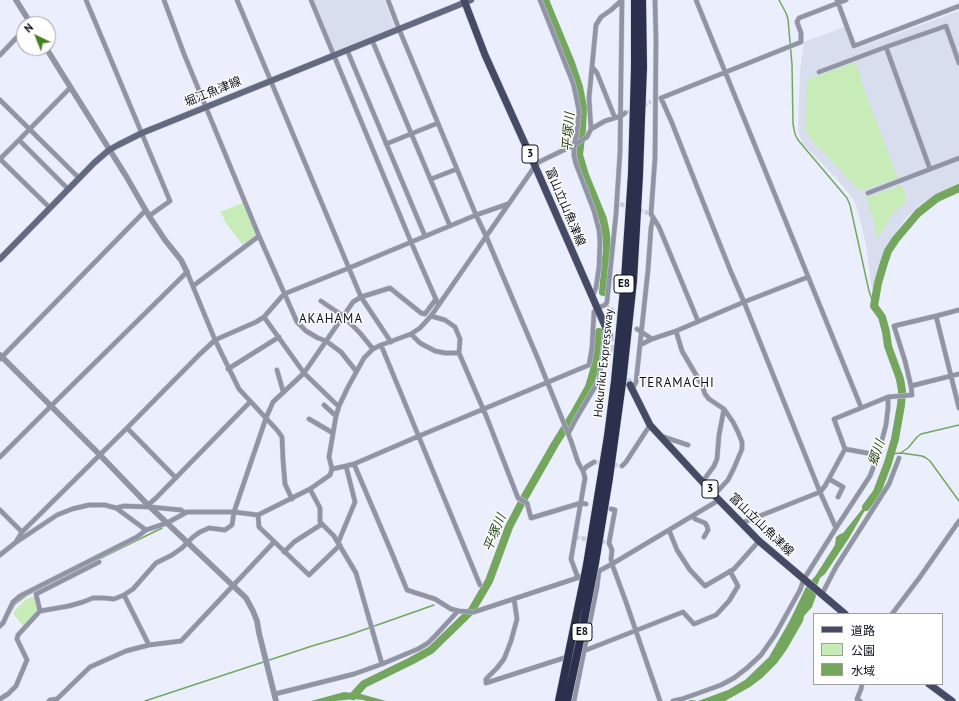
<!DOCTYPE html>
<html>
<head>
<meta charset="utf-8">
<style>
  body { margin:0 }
  #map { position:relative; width:959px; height:701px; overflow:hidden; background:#eaeefd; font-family:"PT Sans","Noto Sans JP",sans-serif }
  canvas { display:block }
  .legend { position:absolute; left:813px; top:613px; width:130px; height:72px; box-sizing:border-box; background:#fff; border:1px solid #9d9fa3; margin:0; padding:5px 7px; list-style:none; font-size:12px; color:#0b0e1a }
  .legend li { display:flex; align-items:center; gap:8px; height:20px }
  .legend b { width:20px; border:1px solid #9d9fa3 }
  .north { position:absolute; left:16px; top:16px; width:40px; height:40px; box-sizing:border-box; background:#fff; border:1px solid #9d9fa3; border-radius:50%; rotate:317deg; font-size:11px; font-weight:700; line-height:16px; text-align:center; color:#0b0e1a }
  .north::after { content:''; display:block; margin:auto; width:14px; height:18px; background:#458220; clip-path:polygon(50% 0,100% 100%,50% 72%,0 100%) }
</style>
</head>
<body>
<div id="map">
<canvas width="959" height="701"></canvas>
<ul class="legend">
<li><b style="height:5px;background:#454b64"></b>道路</li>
<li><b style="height:11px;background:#c7ecb7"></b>公園</li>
<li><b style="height:11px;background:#75a65e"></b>水域</li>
</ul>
<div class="north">N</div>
</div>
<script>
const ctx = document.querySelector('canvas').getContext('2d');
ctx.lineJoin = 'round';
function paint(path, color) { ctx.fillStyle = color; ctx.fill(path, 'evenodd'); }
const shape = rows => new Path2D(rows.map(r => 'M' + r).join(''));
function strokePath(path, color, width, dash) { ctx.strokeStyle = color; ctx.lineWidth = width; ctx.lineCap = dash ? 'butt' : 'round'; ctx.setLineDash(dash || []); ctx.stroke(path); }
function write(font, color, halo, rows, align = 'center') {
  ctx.font = font + ' "PT Sans","Noto Sans JP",sans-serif'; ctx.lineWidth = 3; ctx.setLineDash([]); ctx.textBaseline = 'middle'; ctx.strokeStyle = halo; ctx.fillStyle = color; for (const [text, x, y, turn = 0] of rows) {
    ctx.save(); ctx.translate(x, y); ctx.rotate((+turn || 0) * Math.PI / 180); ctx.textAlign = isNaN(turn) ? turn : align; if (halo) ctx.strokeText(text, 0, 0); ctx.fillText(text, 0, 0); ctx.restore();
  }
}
const built = shape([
  [314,0,384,0,395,28,335,51],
  [959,11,959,183,933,196,918,207,905,219,892,240,881,262,873,291,871,284,866,245,858,211,853,199,835,177,802,143,798,131,800,71,804,42,844,27,855,49]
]);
const green = shape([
  [855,62,870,106,898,178,860,191,809,137,805,128,807,80],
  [902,185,907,201,892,214,876,241,874,221,866,197],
  [243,203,258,235,243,245,225,222,224,218,220,212],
  [35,596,38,612,23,626,13,613,25,600]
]);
const water = shape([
  [875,493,849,538,825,574,820,578,815,591,816,596,812,607,804,616,803,621,787,649,777,663,762,678,750,687,725,701,688,701,691,700,698,701,728,690,745,680,769,657,789,622,792,616,806,587,816,575,835,545,836,537,840,534,843,533],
  [344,692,361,694,386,701,366,701,363,700,354,699,335,701,311,701]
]);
const stream = shape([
  [779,0,786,13,788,19,792,65,793,124,795,134,798,140,847,198,850,205,869,291,874,306],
  [902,452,908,448,917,437,921,434,959,425],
  [890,454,901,453,922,456,926,458,930,461,959,501],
  [97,560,162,528],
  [10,613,15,604,27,595,94,562],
  [145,701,312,646,346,636,434,605]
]);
const river = shape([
  [545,0,571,63,579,87,583,107,582,129,579,155,585,175,603,219,606,234,607,248,603,292],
  [866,507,877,492,888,463,895,439,901,405,902,391,900,379,888,346,886,332,882,317,874,306,878,283,883,266,888,251,896,239,918,213,937,198,959,188],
  [353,696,364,684,411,661,431,650,472,610,489,581,509,527,523,500,555,444,575,412,589,387,594,370,599,332]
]);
const minorTunnel = shape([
  [625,113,651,102],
  [620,204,648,213],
  [605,305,621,317],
  [594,462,622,466],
  [575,537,609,543]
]);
const primaryTunnel = shape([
  [609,335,617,356],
  [623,369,630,385]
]);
const minor = shape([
  [86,0,170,201,149,216],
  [164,0,184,54,259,236,297,322,306,331,318,338,326,341,341,352,356,371],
  [311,0,411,242,438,304],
  [388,0,399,29,476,215,486,236,538,359,571,441,578,462,583,471,585,478,571,559,578,578],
  [540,0,573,83,576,96,579,111,577,133,574,145,574,156,576,164,594,211,599,230,600,242,599,267,596,288,592,297],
  [655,0,656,40,655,158,651,214,659,227,698,321],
  [696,0,861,407],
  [837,0,854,46,959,6],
  [846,0,799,18,797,22,801,33,801,42,661,98,672,123,707,212,731,272,744,302,820,492,836,528,870,476,878,455],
  [372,40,450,226],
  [886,47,946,26,959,63],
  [347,50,425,236],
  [0,55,24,30],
  [593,68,597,73,615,118],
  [819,72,886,47,930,169],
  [0,100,79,178],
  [591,129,605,121,621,116,625,113],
  [19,140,70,88],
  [386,144,438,123],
  [0,159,19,140,68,189],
  [0,159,50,208],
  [431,179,457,169],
  [868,193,959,158],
  [193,286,259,236],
  [321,301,343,316,360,333,373,349],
  [959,310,936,316,959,408],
  [431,316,445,320,455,327,460,339,459,353],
  [264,317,304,373,336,404,339,406],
  [637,329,652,339,676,331,744,302,808,277],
  [676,331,682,351,702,385,705,394,709,399,724,409,733,422,738,432,742,442,742,449,734,468,728,480,715,494],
  [411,334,420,343,435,351,445,353,459,353,487,418,518,498,527,503,531,518,581,503,586,504],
  [391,342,361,297,390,288,421,313,425,314,436,299],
  [381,345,480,585],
  [640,345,652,339],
  [0,359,146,210],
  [228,369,279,337],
  [277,370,283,391],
  [911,386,905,361,894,326,936,316],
  [632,390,636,382,648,270,651,228,653,218],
  [324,405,336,416],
  [309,419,333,433],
  [127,428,176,478],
  [568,434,577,417,599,380,603,351,605,328],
  [661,436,688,445],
  [845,449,878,455,886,425,888,408,888,397],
  [0,457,51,406,187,272,215,340,239,389,277,430,282,437,283,460,285,484,292,499],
  [354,464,391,551,407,590,435,599,451,609,459,611,474,612,580,577],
  [622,466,626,462,650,425],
  [332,469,346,466,354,464,419,436,589,365,592,348,594,312,597,308,605,305,607,302,616,214,620,152,622,0],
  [583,471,586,467,594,462],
  [829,479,843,487,838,497],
  [703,481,714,466,717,459,719,435,724,409],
  [148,505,156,498,250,402],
  [116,508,124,506,150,507,181,510,185,513],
  [611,509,615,510,609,543,612,550,611,559,612,564,626,602,660,701],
  [0,510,22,532],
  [258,515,259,527,309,575,340,545],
  [693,516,695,519,705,523,707,526,708,530,704,537],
  [742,523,820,492,825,486,845,449,834,419,888,397,912,395,911,386,959,374],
  [669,530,677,550,690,570,705,586,734,569,759,541],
  [16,542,22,532,127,428,200,354,215,340,256,322,264,317,284,294,349,268,476,215,508,204],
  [338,543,355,502,346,466],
  [284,552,294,542,322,524],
  [0,555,15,543,57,515,72,509,89,505,105,505,116,508,146,530,167,523,187,512,234,512,258,515,310,489,330,475,332,469,329,457,336,416,339,406,348,387,364,358,373,349,381,345,411,334,420,328,431,316,535,166,539,162,574,145,587,137,591,129,589,98,596,25,601,17,611,10,622,0],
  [592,573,599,571,612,564,719,500],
  [822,594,836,567,889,484,899,458],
  [124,595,149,645,181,641,274,542],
  [514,599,517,619,511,641,504,659,497,668,486,679,486,683,570,656],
  [40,611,36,594,99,562],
  [892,614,920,577,959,521],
  [0,626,3,623,13,602,20,596,137,537,146,530],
  [576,654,683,612,694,624,716,615,729,601,738,586,730,571],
  [382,664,418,649,428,643,436,635,458,611],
  [275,694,354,674,382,664,356,573,334,536,320,522,320,508,310,489],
  [0,699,8,694,16,686,27,660,17,639,18,635,40,611,69,606,83,602,93,598,104,598,114,599,124,595,133,589,156,563,172,555,182,548,193,537,200,532,209,528,225,530,232,525,234,512,266,418,273,402,304,373,353,302,361,297,237,0],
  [49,701,50,700,57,699,90,667,126,651,149,645],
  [574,701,597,587,599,571],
  [673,701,682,699,721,685,734,678,747,668,761,655,775,635,800,590,804,579,836,528],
  [860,701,857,699,861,689,862,684]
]);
const tertiary = shape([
  [16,0,31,24],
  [46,48,126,176,149,216,165,240,181,260,187,272],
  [0,355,99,454,148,505,246,598,253,611,257,621,259,633,276,701]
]);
const secondary = shape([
  [0,259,94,163,109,150,118,145,142,133,471,0]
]);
const primary = shape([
  [464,0,485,55,535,166,609,335],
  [630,385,650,425,719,500,759,541,845,614],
  [929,684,952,701]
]);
const motorway = shape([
  [595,563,609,478,622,383,633,281,639,175,641,118,643,67,642,0],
  [587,565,608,436,615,381,625,279,632,174,635,68,635,0]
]);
const motorwayBridge = shape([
  [559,701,587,565],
  [567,701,581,636,595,563]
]);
const shields = [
  [530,154,16],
  [624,284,20],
  [710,489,16],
  [582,632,20]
];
const shieldNames = [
  ["3",530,154],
  ["E8",624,284],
  ["3",710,489],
  ["E8",582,632]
];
const streetNames = [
  ["堀江魚津線",213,92,-22],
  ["富山立山魚津線",565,207,67],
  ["Hokuriku Expressway",604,363,-84],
  ["富山立山魚津線",761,525,44]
];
const waterNames = [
  ["平塚川",569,132,-86],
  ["郷川",877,453,-71],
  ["平塚川",495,533,-68]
];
const neighbourhoodNames = [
  ["AKAHAMA",331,319],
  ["TERAMACHI",677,383]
];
paint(built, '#d9deef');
paint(green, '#c7ecb7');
paint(water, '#75a65e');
strokePath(stream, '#75a65e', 1.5);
strokePath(river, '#75a65e', 8);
strokePath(minorTunnel, '#c9ccdb', 4.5, [4.5, 2]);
strokePath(primaryTunnel, '#c9ccdb', 7, [7, 3.5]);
strokePath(minor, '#c6cad9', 5.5);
strokePath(tertiary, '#c6cad9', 6);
strokePath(secondary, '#c6cad9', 7);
strokePath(primary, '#c6cad9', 8);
strokePath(motorway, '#c6cad9', 9);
strokePath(minor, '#9094a3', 4.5);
strokePath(tertiary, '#9094a3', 5.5);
strokePath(secondary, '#63697e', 6);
strokePath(primary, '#454b64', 7);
strokePath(motorway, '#2b314d', 8);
strokePath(motorwayBridge, '#c6cad9', 9, []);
strokePath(motorwayBridge, '#2b314d', 8);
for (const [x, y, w] of shields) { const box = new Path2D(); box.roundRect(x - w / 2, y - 9, w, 18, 3); ctx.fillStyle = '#fff'; ctx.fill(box); strokePath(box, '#0b0e1a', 1); }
write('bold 11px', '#0b0e1a', null, shieldNames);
write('12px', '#0b0e1a', '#fff', streetNames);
write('italic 13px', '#254513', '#fff', waterNames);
ctx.letterSpacing = '1px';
write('13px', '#0b0e1a', '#fff', neighbourhoodNames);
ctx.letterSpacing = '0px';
</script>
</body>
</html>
